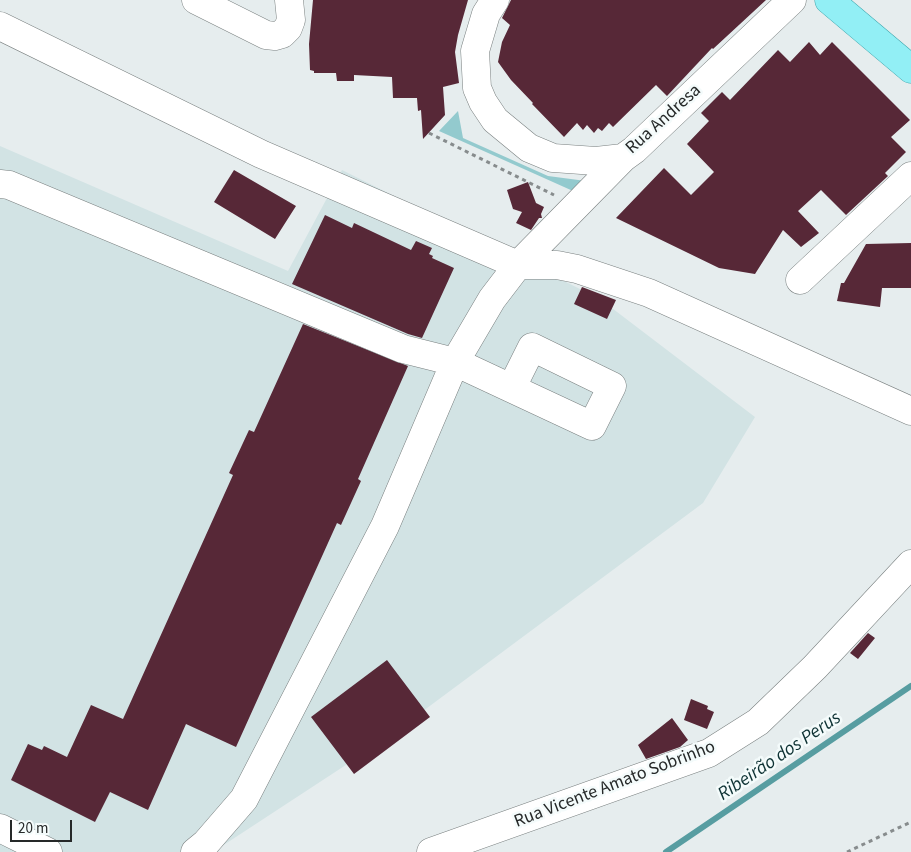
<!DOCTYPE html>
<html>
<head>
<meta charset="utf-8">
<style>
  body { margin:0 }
  #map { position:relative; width:911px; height:852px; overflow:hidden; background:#e6edee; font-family:"Source Sans 3",sans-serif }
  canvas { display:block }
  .scale { position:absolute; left:10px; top:820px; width:62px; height:22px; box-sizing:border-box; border:2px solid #262929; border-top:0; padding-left:6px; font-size:15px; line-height:18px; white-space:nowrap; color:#262929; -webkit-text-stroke:4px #f4fbfb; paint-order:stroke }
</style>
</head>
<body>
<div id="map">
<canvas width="911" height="852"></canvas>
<div class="scale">20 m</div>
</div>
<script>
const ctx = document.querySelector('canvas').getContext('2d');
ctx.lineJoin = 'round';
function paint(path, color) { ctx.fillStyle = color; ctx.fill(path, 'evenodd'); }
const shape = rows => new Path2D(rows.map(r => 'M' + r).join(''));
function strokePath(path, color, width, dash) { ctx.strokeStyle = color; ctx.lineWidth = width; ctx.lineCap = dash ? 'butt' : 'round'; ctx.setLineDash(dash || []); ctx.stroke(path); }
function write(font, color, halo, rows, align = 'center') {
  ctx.font = font + ' "Source Sans 3",sans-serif'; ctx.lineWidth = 5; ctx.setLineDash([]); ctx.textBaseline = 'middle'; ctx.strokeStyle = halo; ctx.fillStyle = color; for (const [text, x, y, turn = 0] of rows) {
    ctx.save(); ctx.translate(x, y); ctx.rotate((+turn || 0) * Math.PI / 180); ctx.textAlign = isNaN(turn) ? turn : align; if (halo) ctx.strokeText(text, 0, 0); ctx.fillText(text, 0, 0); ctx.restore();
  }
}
const built = shape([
  [0,146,288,271,342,170,600,299,755,417,703,503,384,740,213,852,0,852]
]);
const green = shape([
  [458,111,463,138,548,176,586,181,573,191,439,131]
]);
const stream = shape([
  [666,852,911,686]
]);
const building = shape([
  [313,0,468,0,458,35,455,52,459,83,443,87,445,115,423,139,421,110,418,111,417,98,393,98,392,77,354,75,354,81,337,81,336,73,314,73,314,71,310,70,309,44],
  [511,0,766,0,713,49,712,48,667,96,656,85,613,127,609,123,602,131,598,128,594,133,587,125,583,130,577,123,564,137,532,104,533,103,511,80,498,62,502,42,510,25,502,18],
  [809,42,820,55,832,42,910,120,891,137,906,152,885,173,888,176,846,215,821,190,798,211,819,233,801,247,783,230,755,274,719,268,616,218,664,168,691,195,714,172,687,144,709,121,701,113,722,92,730,100,778,50,790,62],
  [234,170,296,206,275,239,214,202],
  [528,182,536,203,544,207,541,214,542,218,539,218,531,230,516,223,522,212,513,209,507,190],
  [325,215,352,228,354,223,411,250,416,241,432,248,429,254,433,256,432,258,454,268,422,338,408,334,292,284],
  [911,243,911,288,882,288,880,307,837,301,841,283,844,283,866,244],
  [582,287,616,300,607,319,574,304],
  [303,324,408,366,358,479,361,481,341,525,337,523,236,747,186,724,148,810,110,792,95,822,11,780,28,744,42,750,44,746,67,757,91,705,123,719,233,475,229,473,249,430,254,432],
  [868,633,875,638,858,659,850,653],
  [387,660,430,717,354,774,311,717],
  [691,699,708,706,707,709,714,712,707,729,684,720],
  [672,718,688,740,680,747,646,759,638,745]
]);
const path = shape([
  [429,133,554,195],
  [847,852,911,822]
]);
const minor = shape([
  [196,0,266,35,275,36,282,34,288,28,291,20,289,0],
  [495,0,486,14,475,51,477,88,483,102,495,120,529,148,553,158,596,161,623,158,634,150,792,0],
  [0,26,261,154,518,265,623,158],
  [0,184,9,185,403,349,455,362,592,426,612,386,532,347,512,387],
  [800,280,911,176],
  [0,828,48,852],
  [195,852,206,843,244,799,385,526,455,362,492,299,518,265,557,265,577,269,649,293,911,411],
  [431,852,709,753,758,722,815,667,911,564]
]);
const major = shape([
  [829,0,911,69]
]);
const streetNames = [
  ["Rua Andresa",664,120,-42],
  ["Rua Vicente Amato Sobrinho",615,785,-21]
];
const waterNames = [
  ["Ribeirão dos Perus",780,757,-34]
];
paint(built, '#d2e3e4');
paint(green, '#93cace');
strokePath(stream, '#579da1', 6);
paint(building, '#572837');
strokePath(minor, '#7a8080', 29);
strokePath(major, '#3da3aa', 29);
strokePath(path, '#878c8d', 3, [4, 4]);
strokePath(minor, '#fff', 28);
strokePath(major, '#92eff5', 28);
write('18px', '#262929', '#f4fbfb', streetNames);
write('italic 19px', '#0e3234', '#f4fbfb', waterNames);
</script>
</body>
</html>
